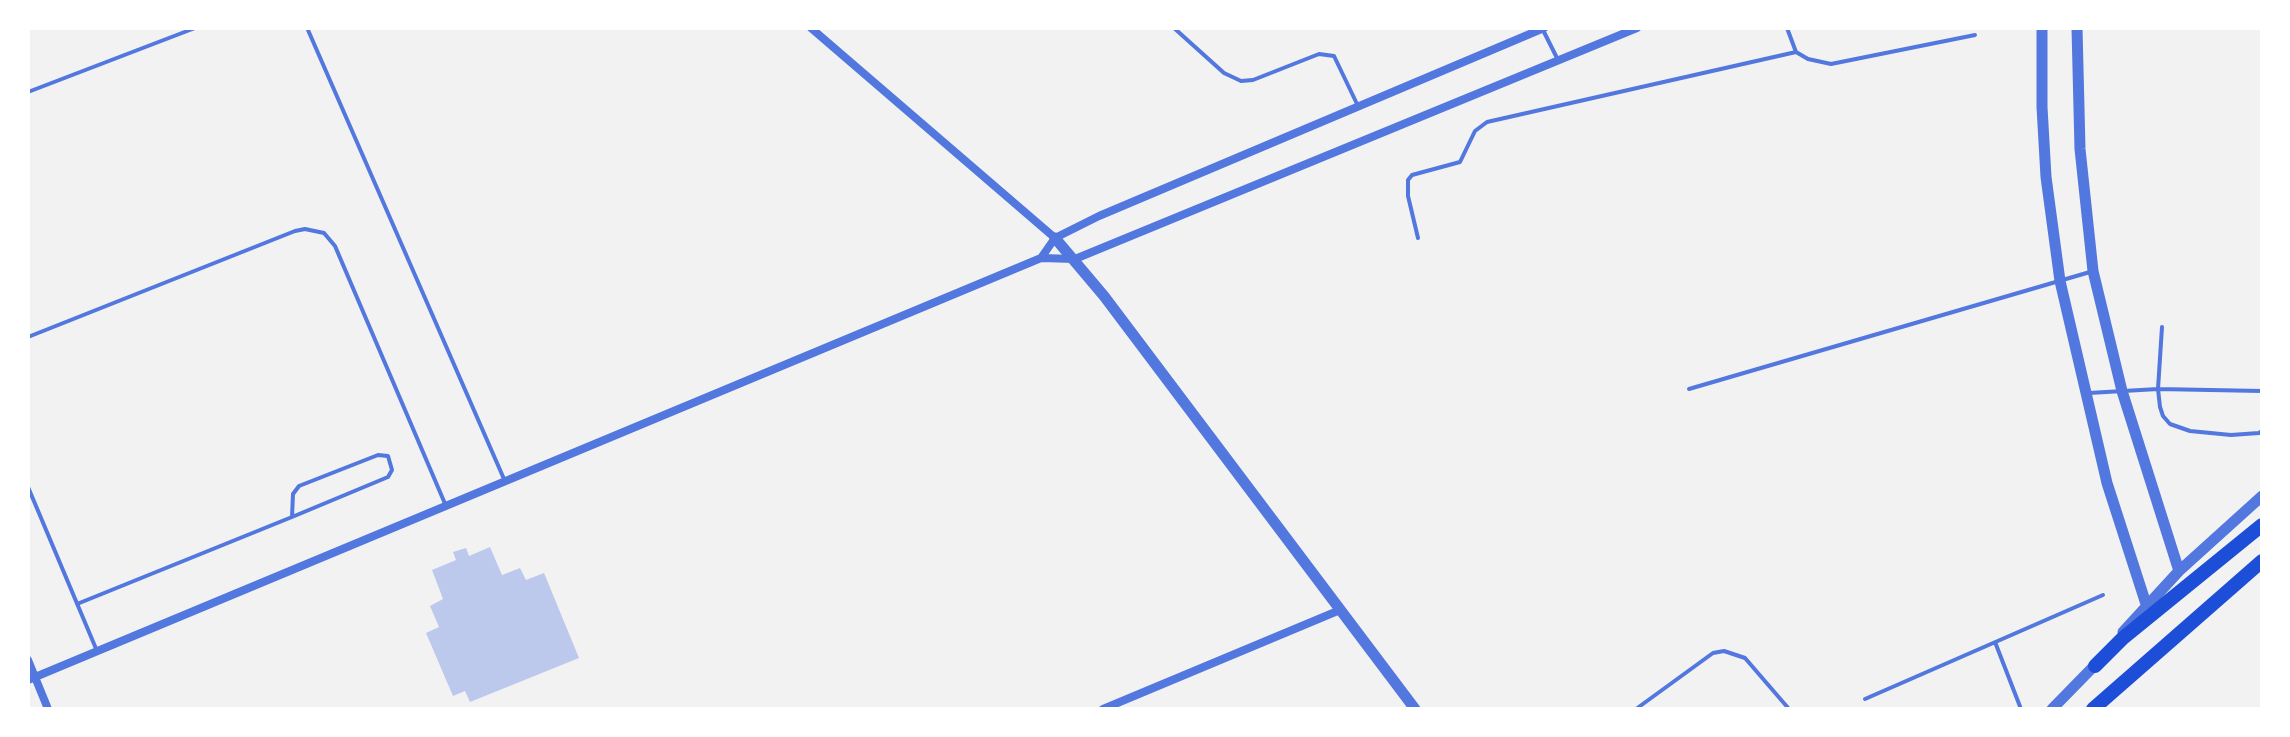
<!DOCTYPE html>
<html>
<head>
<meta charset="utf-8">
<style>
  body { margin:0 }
  #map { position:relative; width:2290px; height:737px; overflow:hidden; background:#f2f2f2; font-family:"Exo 2",sans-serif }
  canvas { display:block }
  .frame { position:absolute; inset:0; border:30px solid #fff; pointer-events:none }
</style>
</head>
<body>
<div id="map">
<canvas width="2290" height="737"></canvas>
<div class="frame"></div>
</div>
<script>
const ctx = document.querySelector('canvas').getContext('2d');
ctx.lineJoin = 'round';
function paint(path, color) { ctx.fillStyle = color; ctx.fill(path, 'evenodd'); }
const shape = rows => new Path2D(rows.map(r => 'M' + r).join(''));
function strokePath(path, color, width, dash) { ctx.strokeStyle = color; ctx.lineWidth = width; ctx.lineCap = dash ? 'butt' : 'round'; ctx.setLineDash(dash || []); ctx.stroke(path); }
const building = shape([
  [490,547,502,575,520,568,526,580,544,573,579,658,470,702,465,691,453,696,426,633,439,627,430,606,443,599,432,570,456,560,453,552,466,548,469,556]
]);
const service = shape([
  [1174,28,1224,73,1241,81,1253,80,1319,54,1334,56,1358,106],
  [1787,28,1796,52,1808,59,1831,64,1975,35],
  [308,30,504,479],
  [1543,30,1558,60],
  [28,92,195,28],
  [1418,238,1408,196,1408,180,1412,175,1460,162,1475,131,1487,122,1796,52],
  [2162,327,2158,389,2160,407,2163,416,2170,424,2190,431,2231,435,2259,433,2262,431],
  [28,337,295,231,305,229,324,233,335,246,446,506],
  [1689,389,2090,272],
  [2089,393,2158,389,2262,391],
  [28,487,97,651],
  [77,604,292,517,388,477,392,470,388,456,378,455,299,486,293,494,292,517],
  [1995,642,2021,709],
  [1865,699,2103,595],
  [1636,709,1713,653,1724,651,1745,658,1789,709]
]);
const minor = shape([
  [811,28,1055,238],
  [1041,258,1055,238,1099,216,1544,28],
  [28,660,48,709],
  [28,680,1041,258,1075,259,1637,28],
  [1103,709,1340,610]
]);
const tertiary = shape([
  [2042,28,2042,107,2046,177,2060,281,2107,483,2146,604],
  [2077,28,2080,149,2093,271,2122,391,2179,571],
  [1055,238,1104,296,1415,709],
  [2123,632,2179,571,2262,496],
  [2052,709,2099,661]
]);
const trunk = shape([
  [2095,666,2123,638,2262,525],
  [2093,709,2262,561]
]);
paint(building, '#bdc9ec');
strokePath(service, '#5277de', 4);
strokePath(minor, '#5277de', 8);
strokePath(tertiary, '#5277de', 11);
strokePath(trunk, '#1d4ed8', 14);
</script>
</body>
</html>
